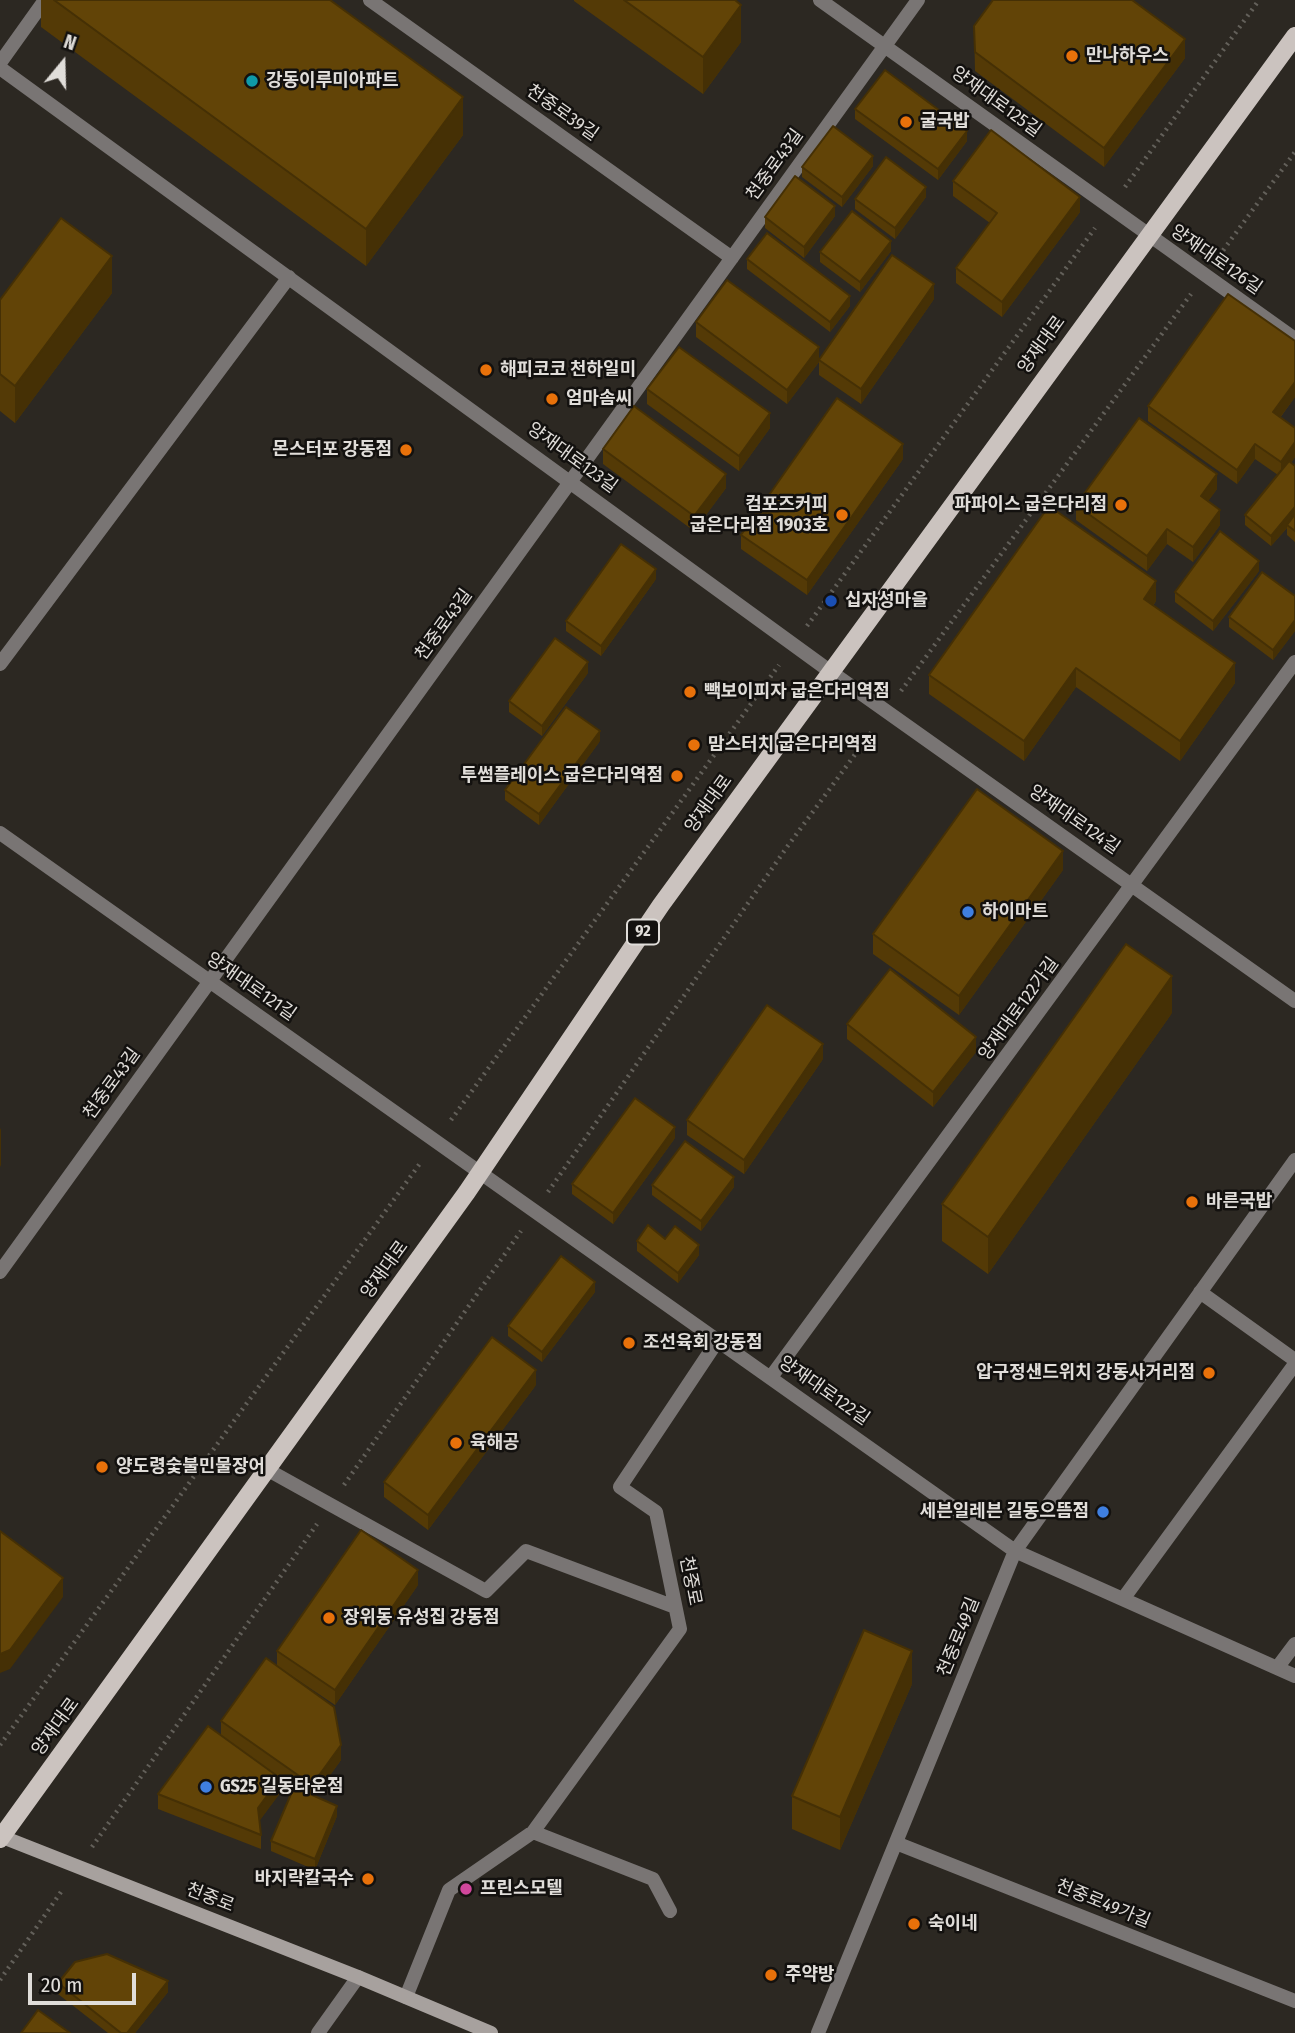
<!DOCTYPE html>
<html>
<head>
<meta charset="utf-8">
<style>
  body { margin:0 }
  #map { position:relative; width:1295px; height:2033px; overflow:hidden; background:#2c2822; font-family:"Fira Sans Condensed",sans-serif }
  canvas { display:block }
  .north { position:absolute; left:28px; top:28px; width:70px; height:70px; -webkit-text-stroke:5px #13110f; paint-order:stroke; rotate:19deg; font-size:19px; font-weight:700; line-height:28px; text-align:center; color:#e0ddd9 }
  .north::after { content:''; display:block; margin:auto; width:24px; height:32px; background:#e0ddd9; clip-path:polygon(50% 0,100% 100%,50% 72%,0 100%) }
  .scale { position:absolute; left:28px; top:1973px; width:108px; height:32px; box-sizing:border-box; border:4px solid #e0ddd9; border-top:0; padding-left:9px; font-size:21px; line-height:24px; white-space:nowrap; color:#e0ddd9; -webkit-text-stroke:5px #13110f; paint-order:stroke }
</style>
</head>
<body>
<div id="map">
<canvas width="1295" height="2033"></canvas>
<div class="north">N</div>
<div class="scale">20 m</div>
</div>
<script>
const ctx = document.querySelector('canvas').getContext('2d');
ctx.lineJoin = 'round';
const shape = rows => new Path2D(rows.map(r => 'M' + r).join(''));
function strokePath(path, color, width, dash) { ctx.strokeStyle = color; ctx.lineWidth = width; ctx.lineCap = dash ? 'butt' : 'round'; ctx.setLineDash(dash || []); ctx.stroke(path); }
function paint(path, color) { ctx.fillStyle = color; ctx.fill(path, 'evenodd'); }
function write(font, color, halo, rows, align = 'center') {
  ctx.font = font + ' "Fira Sans Condensed","Noto Sans KR",sans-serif'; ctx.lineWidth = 5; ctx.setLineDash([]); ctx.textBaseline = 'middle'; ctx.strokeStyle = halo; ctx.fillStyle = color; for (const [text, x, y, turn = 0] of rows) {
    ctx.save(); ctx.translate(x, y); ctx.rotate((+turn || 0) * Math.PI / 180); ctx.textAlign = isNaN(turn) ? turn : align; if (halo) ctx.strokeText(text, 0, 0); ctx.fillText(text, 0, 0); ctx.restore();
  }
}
const path = shape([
  [1125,187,1259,0],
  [1219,256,1295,152],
  [807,626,1095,228],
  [901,691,1191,294],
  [451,1120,779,665],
  [548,1192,787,847,873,730],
  [344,1485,521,1231],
  [0,1745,421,1162],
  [92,1847,317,1524],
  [0,1980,63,1889]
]);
const minor = shape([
  [370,0,732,258],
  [820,0,1295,339],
  [0,63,45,0],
  [0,68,831,672,1295,1001],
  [0,664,289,277],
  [0,833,1015,1551,1295,1676],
  [0,1272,918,0],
  [1200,1292,1295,1360],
  [771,1377,1295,662],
  [268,1470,486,1591,526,1551,675,1607],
  [1123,1599,1295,1364],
  [1277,1668,1295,1644],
  [533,1832,653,1879,670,1911],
  [896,1843,1295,2001],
  [406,1997,449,1890,533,1832,680,1629,656,1512,620,1487,718,1340],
  [318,2033,358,1977],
  [818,2033,1015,1551,1295,1160]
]);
const secondary = shape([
  [0,1836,358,1977,491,2033]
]);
const primary = shape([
  [0,1839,467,1192,661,905,1295,36]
]);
const wall = shape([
  [41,0,330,0,463,135,366,266,41,27],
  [574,0,735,0,741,42,703,94,574,1],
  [974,26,1185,58,1104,167,975,71],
  [855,109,967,141,938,180,855,119],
  [873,166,842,207,802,177,802,167],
  [953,181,1080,212,1002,317,956,283,956,268,990,223,953,196],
  [926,197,895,239,855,209,855,199],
  [835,216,804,258,765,228,765,217],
  [891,251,860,292,820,262,820,252],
  [747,259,850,306,830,332,747,269],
  [112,293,15,423,0,411,0,300],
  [934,299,861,404,819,375,819,360],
  [696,322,819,362,787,404,696,337],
  [1295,341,1295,397,1280,418,1295,428,1295,457,1291,463,1295,466,1295,542,1287,535,1287,528,1271,546,1245,525,1245,515,1278,475,1255,459,1237,484,1148,421,1148,406],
  [647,389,770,428,739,471,647,404],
  [603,449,726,488,694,531,603,464],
  [903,459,807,595,741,549,741,535],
  [1217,489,1208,501,1220,525,1193,562,1167,544,1147,571,1076,520,1076,505],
  [1259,571,1213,631,1175,602,1175,592],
  [656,579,601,656,566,631,566,621],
  [1295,596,1295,631,1273,660,1229,627,1229,617],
  [1156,601,1153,606,1235,683,1180,761,1076,687,1024,761,929,694,929,675],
  [588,673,542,736,509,712,509,701],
  [600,741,539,825,505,800,505,790],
  [1063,870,959,1015,873,954,873,934],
  [1172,1013,988,1274,942,1241,942,1204],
  [847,1024,976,1052,933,1107,847,1039],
  [823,1059,744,1174,687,1135,687,1120],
  [675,1138,613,1224,572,1194,572,1184],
  [652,1185,734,1187,701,1231,652,1195],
  [665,1239,699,1255,678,1283,637,1251,637,1241],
  [595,1292,542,1362,508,1336,508,1326],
  [536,1385,428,1530,384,1497,384,1482],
  [418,1585,335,1705,277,1666,277,1651],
  [912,1684,840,1850,792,1829,792,1796],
  [221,1721,341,1760,315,1796,337,1816,315,1870,271,1851,271,1841,294,1788,272,1772,280,1793,259,1821,261,1835,261,1849,158,1809,158,1794,221,1735],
  [58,1983,168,1992,135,2033,108,2033,58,1994]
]);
const shadedWall = shape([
  [741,5,741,42,703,94,703,57],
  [1185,39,1185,58,1104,167,1104,148],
  [463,97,463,135,366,266,366,229],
  [967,131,967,141,938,180,938,169],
  [873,156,873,166,842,207,842,197],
  [926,187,926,197,895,239,895,228],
  [1080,197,1080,212,1002,317,1002,302],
  [835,206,835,216,804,258,804,247],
  [891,241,891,251,860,292,860,282],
  [112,256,112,293,15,423,15,386],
  [934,284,934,299,861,404,861,389],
  [850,296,850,306,830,332,830,322],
  [819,347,819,362,787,404,787,390],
  [1295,382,1295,397,1273,427,1273,412],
  [770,413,770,428,739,471,739,456],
  [1295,442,1295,457,1281,477,1281,462],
  [903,444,903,459,807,595,807,580],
  [1255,444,1255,459,1237,484,1237,470],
  [726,474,726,488,694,531,694,516],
  [1217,474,1217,489,1201,511,1201,496],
  [1295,507,1295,517,1287,525,1287,528,1271,546,1271,536],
  [1220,510,1220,525,1193,562,1193,547],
  [1167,529,1167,544,1147,571,1147,556],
  [1259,561,1259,571,1213,631,1213,621],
  [656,569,656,579,601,656,601,646],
  [1156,581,1156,601,1144,618,1144,599],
  [1295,620,1295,631,1273,660,1273,650],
  [588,662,588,673,542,736,542,726],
  [1235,663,1235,683,1180,761,1180,741],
  [1076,668,1076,687,1024,761,1024,741],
  [600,731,600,741,539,825,539,814],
  [1063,851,1063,870,959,1015,959,996],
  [1172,976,1172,1013,988,1274,988,1237],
  [976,1037,976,1052,933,1107,933,1092],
  [823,1044,823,1059,744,1174,744,1160],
  [675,1127,675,1138,613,1224,613,1213],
  [1,1128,1,1165,0,1167,0,1130],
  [734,1177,734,1187,701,1231,701,1221],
  [699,1245,699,1255,678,1283,678,1273],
  [595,1282,595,1292,542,1362,542,1352],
  [536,1370,536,1385,428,1530,428,1515],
  [418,1570,418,1585,335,1705,335,1690],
  [63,1578,63,1597,10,1669,0,1673,0,1654],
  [912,1651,912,1684,840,1850,840,1817],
  [341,1745,341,1760,312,1800,312,1785],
  [280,1778,280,1793,258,1823,258,1808],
  [337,1806,337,1816,315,1870,315,1859],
  [168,1981,168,1992,135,2033,127,2033]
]);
const building = shape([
  [54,0,330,0,463,97,366,229,54,0],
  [624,0,735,0,741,5,703,57,624,0],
  [993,0,1132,0,1185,39,1104,148,975,52,974,26,993,0],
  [885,70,967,131,938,169,855,109,885,70],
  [833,126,873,156,842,197,802,167,833,126],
  [991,130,1080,197,1002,302,956,268,997,213,953,181,991,130],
  [886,157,926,187,895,228,855,199,886,157],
  [795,176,835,206,804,247,765,217,795,176],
  [852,211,891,241,860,282,820,252,852,211],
  [61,218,112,256,15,386,0,374,0,300,61,218],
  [767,233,850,296,830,322,747,259,767,233],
  [892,255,934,284,861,389,819,360,892,255],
  [727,280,819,347,787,390,696,322,727,280],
  [1228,294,1295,341,1295,382,1273,412,1295,428,1295,442,1281,462,1255,444,1237,470,1148,406,1228,294],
  [679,347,770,413,739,456,647,389,679,347],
  [837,398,903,444,807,580,741,535,837,398],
  [634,406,726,474,694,516,603,449,634,406],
  [1139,418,1217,474,1201,496,1220,510,1193,547,1167,529,1147,556,1076,505,1139,418],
  [1289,461,1295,466,1295,507,1271,536,1245,515,1289,461],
  [1049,506,1156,581,1144,599,1235,663,1180,741,1076,668,1024,741,929,675,1049,506],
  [1295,514,1295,531,1287,525,1295,514],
  [1220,531,1259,561,1213,621,1175,592,1220,531],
  [621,544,656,569,601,646,566,621,621,544],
  [1262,572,1295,596,1295,620,1273,650,1229,617,1262,572],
  [555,638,588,662,542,726,509,701,555,638],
  [566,707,600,731,539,814,505,790,566,707],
  [977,789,1063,851,959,996,873,934,977,789],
  [1126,944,1172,976,988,1237,942,1204,1126,944],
  [890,969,976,1037,933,1092,847,1024,890,969],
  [767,1005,823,1044,744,1160,687,1120,767,1005],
  [635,1098,675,1127,613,1213,572,1184,635,1098],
  [685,1141,734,1177,701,1221,652,1185,685,1141],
  [648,1225,665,1239,675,1226,699,1245,678,1273,637,1241,648,1225],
  [561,1256,595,1282,542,1352,508,1326,561,1256],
  [492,1337,536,1370,428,1515,384,1482,492,1337],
  [361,1530,418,1570,335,1690,277,1651,361,1530],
  [0,1531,63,1578,10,1650,0,1654,0,1531],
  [864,1630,912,1651,840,1817,792,1796,864,1630],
  [266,1658,334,1707,341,1745,312,1785,221,1721,266,1658],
  [208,1726,280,1778,258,1808,261,1835,158,1794,208,1726],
  [294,1787,337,1806,315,1859,271,1841,294,1787],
  [107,1954,168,1981,127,2033,121,2033,58,1983,75,1962,107,1954],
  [38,2010,70,2033,21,2033,38,2010]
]);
const markers = [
  [1072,56,7,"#e8710a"],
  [252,81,7,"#0f9aa8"],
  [906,122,7,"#e8710a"],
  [486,370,7,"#e8710a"],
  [552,399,7,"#e8710a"],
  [406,450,7,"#e8710a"],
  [1121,505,7,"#e8710a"],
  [842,515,7,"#e8710a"],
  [831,601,7,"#1a4fb4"],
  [690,692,7,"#e8710a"],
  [694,745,7,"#e8710a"],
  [677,776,7,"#e8710a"],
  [968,912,7,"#3f7fe0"],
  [1192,1202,7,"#e8710a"],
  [629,1343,7,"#e8710a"],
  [1209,1373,7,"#e8710a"],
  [456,1443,7,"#e8710a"],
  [102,1467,7,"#e8710a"],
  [1103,1512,7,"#3f7fe0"],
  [329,1618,7,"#e8710a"],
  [206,1787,7,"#3f7fe0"],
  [368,1879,7,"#e8710a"],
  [466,1889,7,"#d1479c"],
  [914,1924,7,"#e8710a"],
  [771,1975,7,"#e8710a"]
];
const shields = [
  [643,932,32]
];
const shieldNames = [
  ["92",643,932]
];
const poiNames = [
  ["만나하우스",1086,56],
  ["강동이루미아파트",266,81],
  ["굴국밥",920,122],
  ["해피코코 천하일미",500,370],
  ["엄마솜씨",566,399],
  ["몬스터포 강동점",392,450,"right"],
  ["컴포즈커피",828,505,"right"],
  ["굽은다리점 1903호",828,526,"right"],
  ["파파이스 굽은다리점",1107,505,"right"],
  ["십자성마을",845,601],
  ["빽보이피자 굽은다리역점",704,692],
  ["맘스터치 굽은다리역점",708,745],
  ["투썸플레이스 굽은다리역점",663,776,"right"],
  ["하이마트",982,912],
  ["바른국밥",1206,1202],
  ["조선육회 강동점",643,1343],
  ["압구정샌드위치 강동사거리점",1195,1373,"right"],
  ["육해공",470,1443],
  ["양도령숯불민물장어",116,1467],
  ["세븐일레븐 길동으뜸점",1089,1512,"right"],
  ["장위동 유성집 강동점",343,1618],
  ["GS25 길동타운점",220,1787],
  ["바지락칼국수",354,1879,"right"],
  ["프린스모텔",480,1889],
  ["숙이네",928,1924],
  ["주약방",785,1975]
];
const streetNames = [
  ["양재대로125길",996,102,36],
  ["천중로39길",562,113,35],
  ["천중로43길",775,165,-54],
  ["양재대로126길",1216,260,35],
  ["양재대로",1042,345,-54],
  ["양재대로123길",572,458,36],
  ["천중로43길",444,625,-54],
  ["양재대로",709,804,-54],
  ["양재대로124길",1074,820,35],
  ["양재대로121길",251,987,35],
  ["양재대로122가길",1019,1009,-54],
  ["천중로43길",112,1084,-54],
  ["양재대로",385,1270,-54],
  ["양재대로122길",824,1391,35],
  ["천중로",690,1581,79],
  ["천중로49길",959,1637,-68],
  ["양재대로",56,1727,-54],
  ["천중로",210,1898,21],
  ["천중로49가길",1103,1904,22]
];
strokePath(path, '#63605a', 4.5, [2, 5]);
strokePath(minor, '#797574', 14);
strokePath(secondary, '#a7a19e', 14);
strokePath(primary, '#cbc3bf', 18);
paint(wall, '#543a06');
paint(shadedWall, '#453005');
paint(building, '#624407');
strokePath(building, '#453005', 2);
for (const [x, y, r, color] of markers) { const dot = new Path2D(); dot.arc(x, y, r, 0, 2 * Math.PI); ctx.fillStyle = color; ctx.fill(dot); strokePath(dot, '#13110f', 2.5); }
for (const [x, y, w] of shields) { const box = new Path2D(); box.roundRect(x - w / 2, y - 12.5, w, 25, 5); ctx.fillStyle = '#13110f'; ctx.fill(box); strokePath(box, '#e0ddd9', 2); }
write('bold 16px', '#e0ddd9', null, shieldNames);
write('bold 18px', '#e0ddd9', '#13110f', poiNames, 'left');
write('18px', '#e0ddd9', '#13110f', streetNames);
</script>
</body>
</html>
